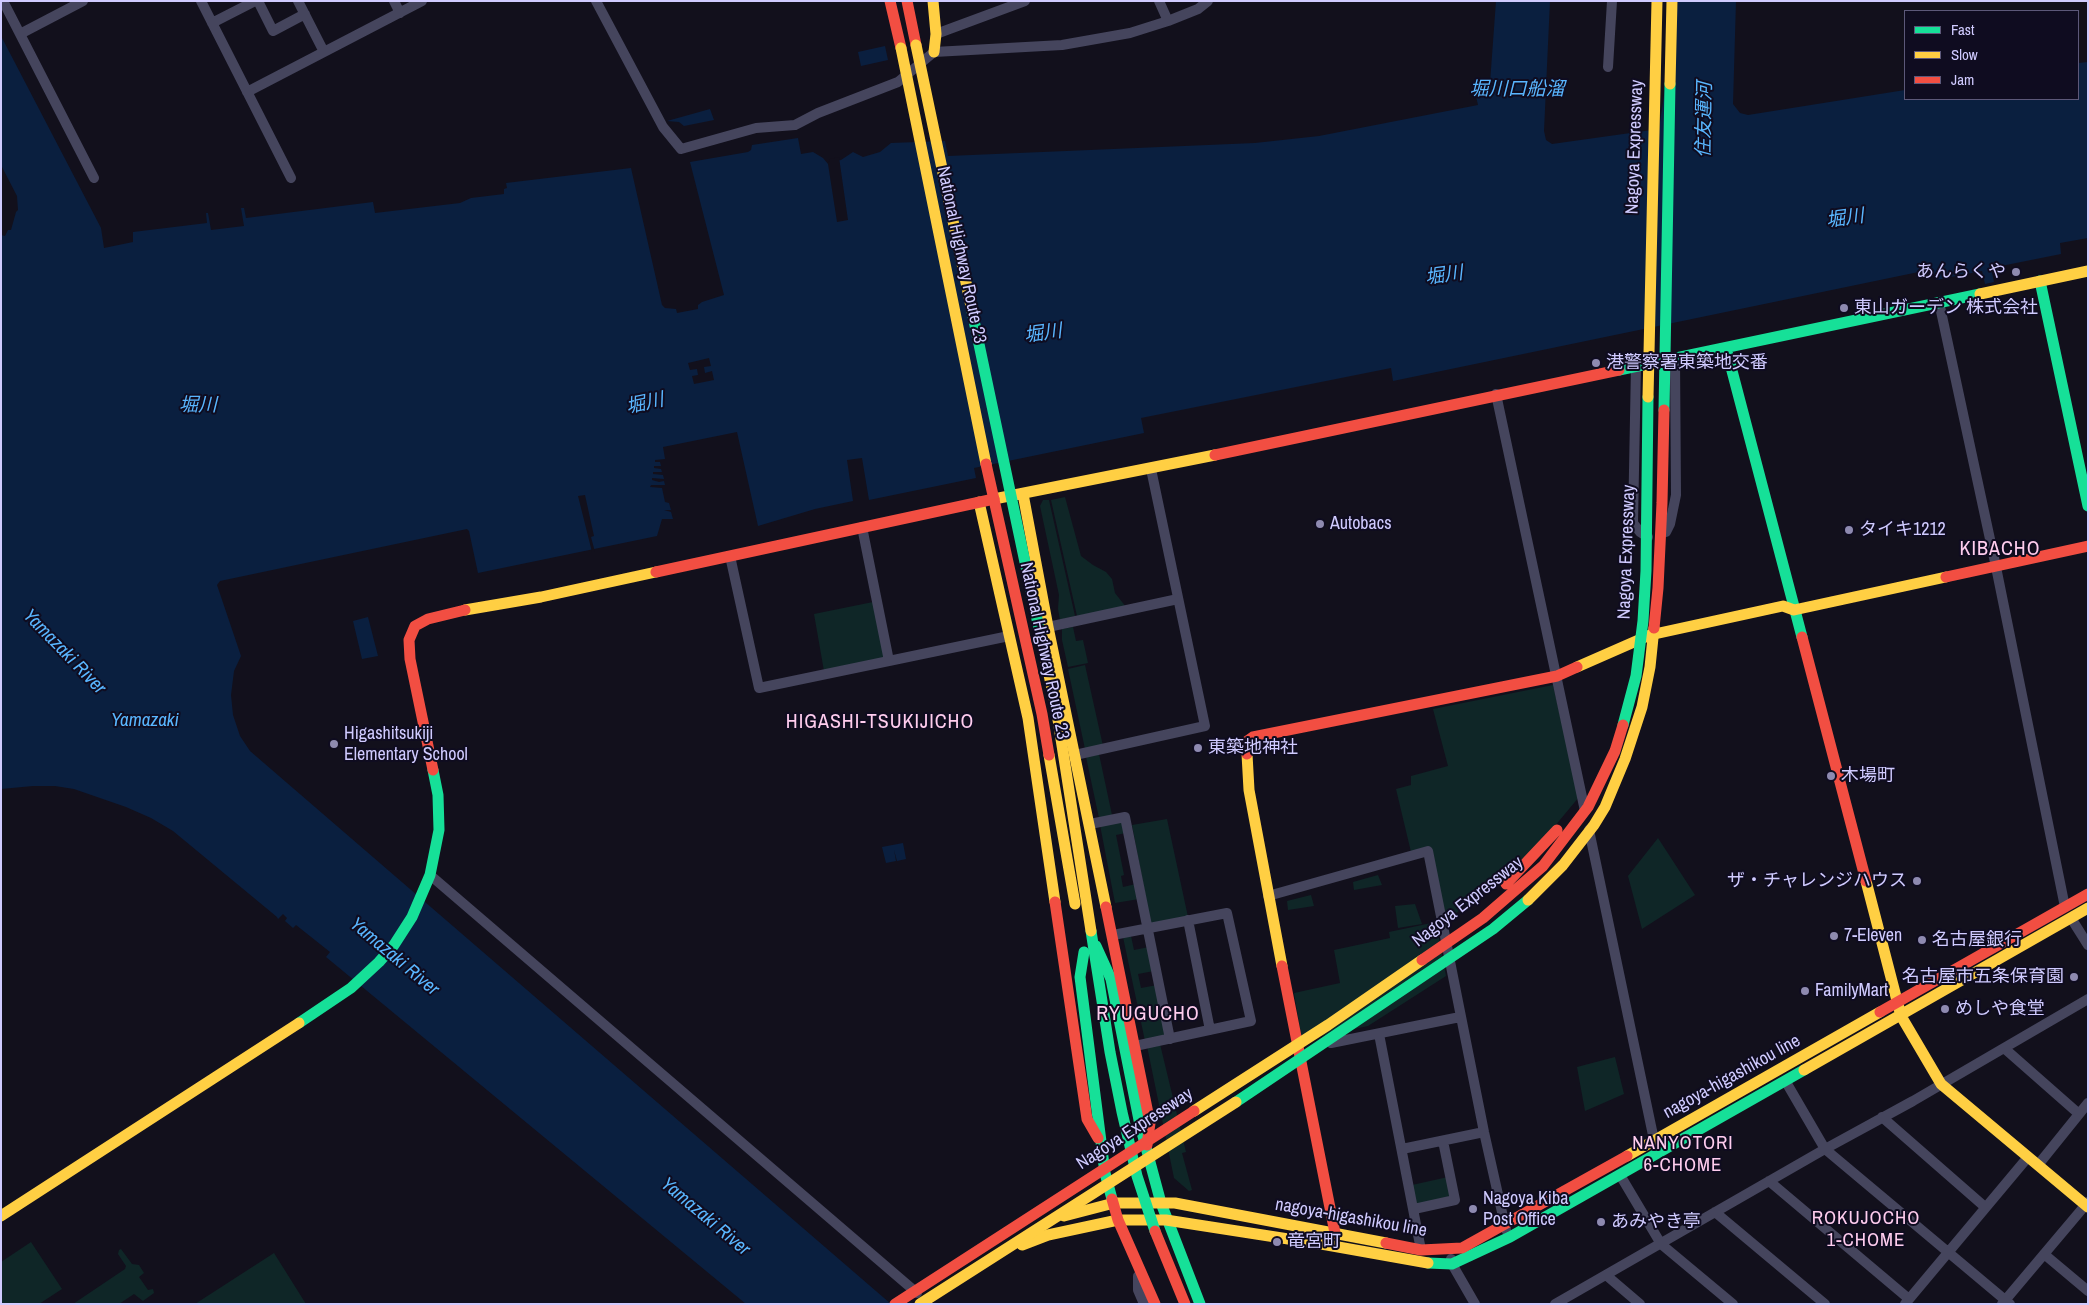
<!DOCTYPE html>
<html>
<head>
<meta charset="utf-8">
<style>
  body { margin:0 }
  #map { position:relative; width:2089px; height:1305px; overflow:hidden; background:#12101c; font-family:"Archivo Narrow",sans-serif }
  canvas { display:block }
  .frame { position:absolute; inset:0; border:2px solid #d0cbff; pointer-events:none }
  .legend { position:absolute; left:1904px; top:10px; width:175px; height:90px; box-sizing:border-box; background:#0f0c20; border:1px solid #5c5879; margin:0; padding:6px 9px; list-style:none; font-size:15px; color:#d0cbff }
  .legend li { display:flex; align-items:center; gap:10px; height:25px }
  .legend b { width:25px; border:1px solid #5c5879 }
</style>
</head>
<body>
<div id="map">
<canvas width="2089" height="1305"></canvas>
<div class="frame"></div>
<ul class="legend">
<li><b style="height:6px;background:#16e098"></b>Fast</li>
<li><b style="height:6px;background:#ffcf43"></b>Slow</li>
<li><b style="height:6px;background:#f24e42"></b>Jam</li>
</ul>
</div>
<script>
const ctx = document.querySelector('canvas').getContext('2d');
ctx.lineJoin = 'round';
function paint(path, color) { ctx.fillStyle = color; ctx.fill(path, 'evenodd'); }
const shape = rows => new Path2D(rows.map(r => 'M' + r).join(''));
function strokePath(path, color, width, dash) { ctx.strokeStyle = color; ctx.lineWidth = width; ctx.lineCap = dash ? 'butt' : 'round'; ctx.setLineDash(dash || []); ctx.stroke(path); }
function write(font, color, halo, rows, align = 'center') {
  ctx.font = font + ' "Archivo Narrow","Noto Sans JP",sans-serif'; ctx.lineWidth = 4; ctx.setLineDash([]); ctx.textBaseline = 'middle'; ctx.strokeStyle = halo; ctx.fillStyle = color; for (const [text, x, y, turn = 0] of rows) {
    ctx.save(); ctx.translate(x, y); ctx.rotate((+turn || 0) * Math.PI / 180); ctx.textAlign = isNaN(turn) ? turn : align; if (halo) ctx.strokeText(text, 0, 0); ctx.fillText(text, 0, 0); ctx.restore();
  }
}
const green = shape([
  [1065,497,1081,556,1093,565,1106,572,1112,579,1115,593,1126,607,1077,616,1051,500],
  [1043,500,1049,500,1075,616,1060,620,1058,609,1059,595,1040,506],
  [873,602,885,659,824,671,814,614],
  [1073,627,1076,641,1083,640,1088,663,1068,667,1062,640,1062,629],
  [1085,665,1103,746,1085,749,1068,669],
  [1553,685,1579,797,1539,845,1443,924,1430,849,1411,852,1396,789,1411,785,1411,776,1448,766,1433,709],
  [1099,754,1112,815,1099,818,1086,757],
  [1167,819,1188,917,1151,925,1132,825],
  [1120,821,1124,823,1126,833,1116,835,1124,875,1121,876,1123,887,1136,884,1139,899,1115,903,1100,825],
  [1658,838,1695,895,1642,929,1628,876],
  [1378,875,1382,885,1354,890,1353,882],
  [1311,895,1314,906,1288,910,1287,901],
  [1415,904,1422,924,1398,928,1395,906],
  [1436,922,1446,976,1368,1026,1302,1040,1294,993,1340,983,1334,950,1390,938,1389,932],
  [1131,936,1134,950,1149,947,1154,971,1138,974,1141,988,1157,985,1165,1037,1145,1041,1123,937],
  [1160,1044,1186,1152,1182,1153,1192,1190,1189,1191,1174,1178,1147,1046],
  [1615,1057,1624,1094,1585,1111,1577,1067],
  [1448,1177,1454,1199,1416,1207,1412,1185],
  [31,1242,62,1289,39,1304,1,1304,1,1262],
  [121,1249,132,1264,139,1265,144,1273,139,1277,148,1290,153,1289,154,1293,143,1301,134,1294,119,1304,73,1304,125,1269,126,1266,118,1254,119,1250],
  [274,1253,306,1304,195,1304]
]);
const water = shape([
  [1496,1,1550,1,1544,131,1546,140,1552,144,1659,129,1678,1,1736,1,1733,104,1740,113,1748,115,1905,90,1905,99,2078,99,2078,63,2088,62,2088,238,2060,243,2061,254,1991,268,1994,282,1985,284,1982,271,1936,280,1933,269,1393,381,1391,368,1141,418,1144,433,974,468,976,478,869,500,862,458,847,460,853,501,815,509,758,526,737,432,663,447,665,459,655,460,655,462,660,462,661,466,654,466,654,468,661,469,662,472,653,472,653,474,663,475,664,479,652,478,652,480,659,482,664,481,665,485,651,485,650,487,662,488,665,502,669,503,671,510,664,510,671,512,673,519,662,519,657,536,478,573,469,531,467,529,220,581,217,585,241,656,234,671,231,695,233,715,240,736,250,751,891,1304,746,1304,326,957,330,952,296,925,293,928,285,921,287,918,283,914,278,919,277,917,173,831,151,818,126,807,74,789,55,786,33,786,1,789,1,235,5,236,8,230,11,230,16,212,18,210,17,196,1,165,1,36,101,228,104,248,133,242,133,232,207,223,206,213,208,213,211,230,244,226,241,208,244,208,246,218,373,202,375,213,460,203,471,198,504,194,504,189,507,188,506,183,631,168,662,305,665,308,676,309,677,313,698,309,698,305,702,302,724,295,690,162,748,152,751,150,752,145,798,138,801,154,813,152,823,158,828,164,831,162,841,160,853,152,863,157,880,152,891,143,945,141,948,156,1255,143,1319,136,1478,105,1475,92,1490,83],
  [709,358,711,366,704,367,705,373,712,371,714,380,694,384,692,376,698,375,697,369,690,370,688,363],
  [885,46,888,60,861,66,858,52],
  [710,109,714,120,684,126,679,122,667,121],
  [368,617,378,656,362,659,353,621],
  [903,843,906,859,897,861,894,850,896,861,886,863,882,847]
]);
const pier = shape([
  [839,157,848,220,837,222,828,164,830,159],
  [585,495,594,536,591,537,595,552,592,552,578,496]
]);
const street = shape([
  [3,1,94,178],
  [201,1,291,178],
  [258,1,273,31,305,14],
  [298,1,324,52],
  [394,1,400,13],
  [596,1,663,127,681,149,756,128,795,125,818,113,898,82,934,52,1062,45,1130,33,1168,21,1198,9,1208,1],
  [1159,1,1168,21],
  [212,23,255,1],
  [20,34,83,1],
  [936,34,1025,1],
  [1608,67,1612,1],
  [247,92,422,1],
  [1939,302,1996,567,2065,907],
  [1636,365,1633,523,1640,532,1648,537],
  [1496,394,1585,811],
  [862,527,889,661],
  [1662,533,1666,532,1670,524,1676,495,1675,358],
  [730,556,759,688,1009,636],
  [1048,627,1178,599],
  [1075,755,1205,726,1151,469],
  [1090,824,1125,817,1170,1039],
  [1589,830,1654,1140],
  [430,875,917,1293],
  [1268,896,1428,851,1484,1132,1506,1230],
  [2071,918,2088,945],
  [1188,920,1210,1030],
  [1113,935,1227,913,1251,1021,1135,1046],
  [1379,1034,1421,1250],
  [1331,1043,1460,1017],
  [2004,1048,2079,1114],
  [1786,1082,1825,1149,2010,1304],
  [1882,1117,1985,1207],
  [1402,1149,1484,1132],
  [2038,1165,2088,1103],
  [1620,1175,1661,1244,1733,1304],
  [1769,1181,1909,1299],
  [1414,1209,1455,1200,1443,1141],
  [1715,1212,1825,1304],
  [2044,1254,2088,1291],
  [1451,1259,1452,1264,1475,1304],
  [1606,1275,1640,1304],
  [1138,1276,1138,1290,1144,1304],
  [1555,1304,1825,1149,1913,1101,2088,999],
  [1905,1304,2028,1157],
  [2002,1304,2088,1202]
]);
const fast = shape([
  [2040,281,2088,506],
  [1726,348,1802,637],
  [1619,370,1980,294],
  [1096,946,1111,979,1140,1125,1161,1203,1200,1304],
  [1084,952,1080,977,1105,1173,1112,1199],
  [299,1023,351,988,379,962,394,945,412,917,430,875,439,830,438,795,433,770],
  [1428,1263,1452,1264,1510,1237,1804,1070]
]);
const slow = shape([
  [933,1,936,34,934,52],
  [1980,294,2088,271],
  [1023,494,1048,627,1106,907],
  [994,499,1215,455],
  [979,502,1028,718,1055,902],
  [465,610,541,597,656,572],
  [1577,667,1650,635,1783,606,1794,610,1946,577],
  [1247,754,1249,790,1282,966],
  [1866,881,1901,1016,1941,1084,2088,1207],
  [1804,1070,2088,908],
  [1627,1156,1880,1012],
  [1,1216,299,1023],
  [1064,1216,1114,1203,1175,1203,1386,1243],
  [1022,1245,1048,1235,1118,1220,1166,1220,1327,1245,1428,1263]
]);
const jam = shape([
  [890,1,901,48],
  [907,1,916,45],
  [1215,455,1619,370],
  [656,572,994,499],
  [1946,577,2088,546],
  [1802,637,1866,881],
  [1247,754,1246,742,1253,737,1557,676,1577,667],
  [433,770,410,659,409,640,415,626,428,619,465,610],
  [1055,902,1087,1119,1098,1138],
  [1106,907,1150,1123,1147,1145],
  [1282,966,1335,1233],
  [1880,1012,2088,894],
  [1112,1199,1118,1220,1155,1304],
  [1386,1243,1421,1250,1462,1248,1627,1156]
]);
const fastBridge = shape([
  [972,311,1041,638],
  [1664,410,1670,84],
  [1623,725,1636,676,1643,621,1646,571,1648,397],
  [1091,931,1110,1052,1122,1112,1137,1176,1155,1231],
  [1236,1102,1493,929,1528,900]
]);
const slowBridge = shape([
  [916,45,972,311],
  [901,48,986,464],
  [1670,84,1672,1],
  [1648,397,1657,1],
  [1041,638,1056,707,1091,931],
  [1049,755,1075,904],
  [1528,900,1563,865,1594,825,1605,807,1625,759,1642,707,1650,667,1654,628],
  [1194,1111,1328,1025,1422,960],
  [920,1304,1236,1102]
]);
const jamBridge = shape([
  [986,464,1042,714,1049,755],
  [1654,628,1658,588,1662,503,1664,410],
  [1506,884,1557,830],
  [1422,960,1483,918,1543,866,1588,807,1615,751,1623,725],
  [1155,1231,1185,1304],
  [895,1304,1194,1111]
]);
const markers = [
  [2016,272,5,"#8e8ab0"],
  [1844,308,5,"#8e8ab0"],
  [1596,363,5,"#8e8ab0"],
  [1320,524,5,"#8e8ab0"],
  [1849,530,5,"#8e8ab0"],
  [334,744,5,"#8e8ab0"],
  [1198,748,5,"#8e8ab0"],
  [1831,776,5,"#8e8ab0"],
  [1917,881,5,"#8e8ab0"],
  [1834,936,5,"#8e8ab0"],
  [1922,940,5,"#8e8ab0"],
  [2074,977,5,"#8e8ab0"],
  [1805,991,5,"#8e8ab0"],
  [1945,1009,5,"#8e8ab0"],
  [1473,1209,5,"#8e8ab0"],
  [1601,1222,5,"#8e8ab0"],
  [1277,1242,5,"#8e8ab0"]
];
const streetNames = [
  ["Nagoya Expressway",1635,147,-88],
  ["National Highway Route 23",961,255,78],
  ["Nagoya Expressway",1627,552,-88],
  ["National Highway Route 23",1044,651,78],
  ["Nagoya Expressway",1468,902,-38],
  ["nagoya-higashikou line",1732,1077,-29],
  ["Nagoya Expressway",1135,1129,-33],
  ["nagoya-higashikou line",1351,1218,10]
];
const poiNames = [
  ["あんらくや",2006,272,"right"],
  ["東山ガーデン 株式会社",1854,308],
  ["港警察署東築地交番",1606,363],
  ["Autobacs",1330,524],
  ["タイキ1212",1859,530],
  ["Higashitsukiji",344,734],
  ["Elementary School",344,755],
  ["東築地神社",1208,748],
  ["木場町",1841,776],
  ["ザ・チャレンジハウス",1907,881,"right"],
  ["7-Eleven",1844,936],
  ["名古屋銀行",1932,940],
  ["名古屋市五条保育園",2064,977,"right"],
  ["FamilyMart",1815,991],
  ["めしや食堂",1955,1009],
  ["Nagoya Kiba",1483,1199],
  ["Post Office",1483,1220],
  ["あみやき亭",1611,1222],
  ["竜宮町",1287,1242]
];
const waterNames = [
  ["堀川口船溜",1517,90],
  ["住友運河",1705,120,-89],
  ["堀川",1845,219,-8],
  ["堀川",1444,276,-8],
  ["堀川",1043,334,-8],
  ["堀川",645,404,-12],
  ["堀川",198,406],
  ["Yamazaki River",64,652,46],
  ["Yamazaki",145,721],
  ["Yamazaki River",394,957,40],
  ["Yamazaki River",705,1217,40]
];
const neighbourhoodNames = [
  ["NANYOTORI",1683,1144],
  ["6-CHOME",1683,1166],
  ["ROKUJOCHO",1866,1219],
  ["1-CHOME",1866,1241]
];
const quarterNames = [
  ["KIBACHO",2000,550],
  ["HIGASHI-TSUKIJICHO",880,723],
  ["RYUGUCHO",1148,1015]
];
paint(green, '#0f2627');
paint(water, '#0a1f3f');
paint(pier, '#12101c');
strokePath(street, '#45455d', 10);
strokePath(fast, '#16e098', 11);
strokePath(slow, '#ffcf43', 11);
strokePath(jam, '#f24e42', 11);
strokePath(fastBridge, '#16e098', 11);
strokePath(slowBridge, '#ffcf43', 11);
strokePath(jamBridge, '#f24e42', 11);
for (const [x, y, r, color] of markers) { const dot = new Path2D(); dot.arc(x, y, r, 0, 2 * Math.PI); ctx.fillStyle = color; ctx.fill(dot); strokePath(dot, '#0f0c20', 2); }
write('18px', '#d0cbff', '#0f0c20', streetNames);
write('18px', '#d0cbff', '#0f0c20', poiNames, 'left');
write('italic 19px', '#59b6ff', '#0f0c20', waterNames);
ctx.letterSpacing = '1px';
write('19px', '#ffcdee', '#0f0c20', neighbourhoodNames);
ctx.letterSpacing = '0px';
ctx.letterSpacing = '1px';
write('20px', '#ffcdee', '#0f0c20', quarterNames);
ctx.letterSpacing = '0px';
</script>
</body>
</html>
